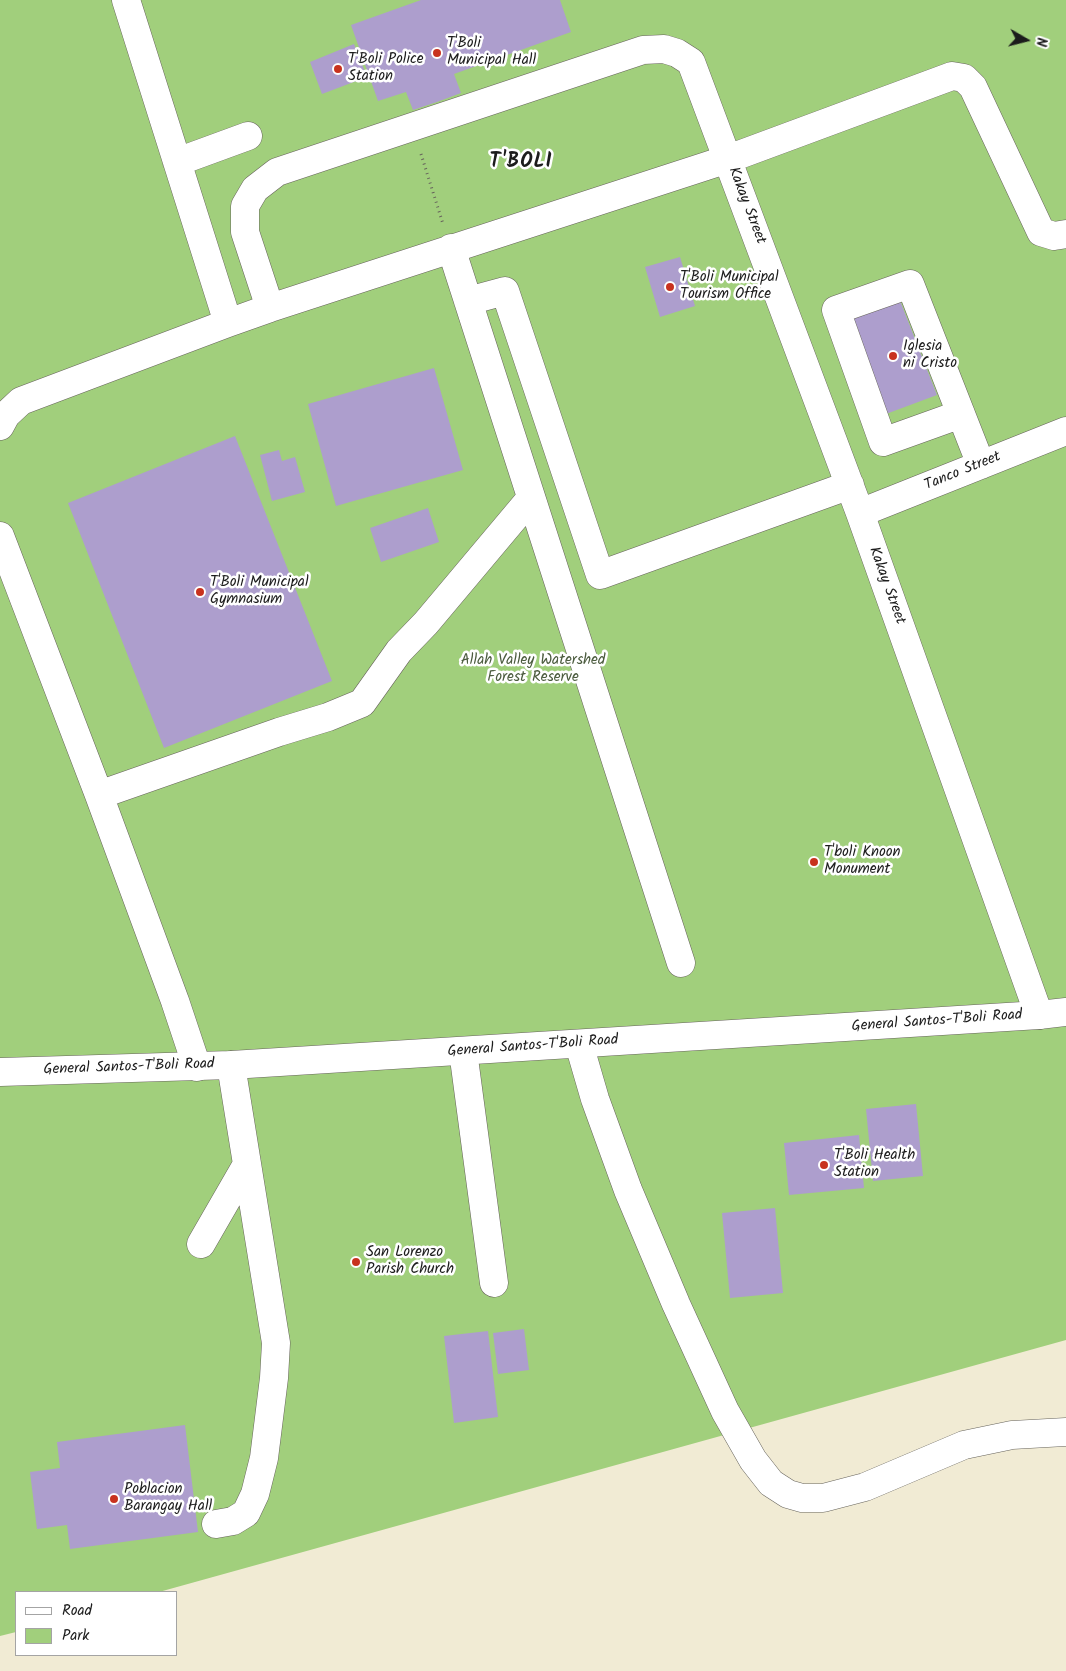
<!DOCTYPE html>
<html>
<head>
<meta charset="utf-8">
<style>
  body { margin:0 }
  #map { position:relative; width:1066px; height:1671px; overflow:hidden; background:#f1ebd4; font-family:Kalam,sans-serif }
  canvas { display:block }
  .legend { position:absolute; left:15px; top:1591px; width:162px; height:65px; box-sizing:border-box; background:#fff; border:1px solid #a4a4a4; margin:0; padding:6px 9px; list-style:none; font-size:15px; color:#1c1c1c }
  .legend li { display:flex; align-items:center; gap:10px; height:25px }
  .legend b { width:25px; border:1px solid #a4a4a4 }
  .north { position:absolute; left:1001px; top:15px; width:50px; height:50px; -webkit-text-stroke:4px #fff; paint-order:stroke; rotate:98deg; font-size:14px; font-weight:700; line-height:20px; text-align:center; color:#1c1c1c }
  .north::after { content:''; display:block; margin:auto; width:18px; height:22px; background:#1c1c1c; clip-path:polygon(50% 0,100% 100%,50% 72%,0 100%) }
</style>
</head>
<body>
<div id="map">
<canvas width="1066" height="1671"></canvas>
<ul class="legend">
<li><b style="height:6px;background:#fff"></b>Road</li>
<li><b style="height:14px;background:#a1cf7c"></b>Park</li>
</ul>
<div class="north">N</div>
</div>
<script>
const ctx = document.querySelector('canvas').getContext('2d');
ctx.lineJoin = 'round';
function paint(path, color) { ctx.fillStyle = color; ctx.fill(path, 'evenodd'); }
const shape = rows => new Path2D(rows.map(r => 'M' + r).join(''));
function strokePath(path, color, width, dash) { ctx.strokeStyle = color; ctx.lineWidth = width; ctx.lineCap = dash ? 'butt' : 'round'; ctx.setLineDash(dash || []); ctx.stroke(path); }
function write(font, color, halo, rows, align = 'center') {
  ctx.font = font + ' Kalam,sans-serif'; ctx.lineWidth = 5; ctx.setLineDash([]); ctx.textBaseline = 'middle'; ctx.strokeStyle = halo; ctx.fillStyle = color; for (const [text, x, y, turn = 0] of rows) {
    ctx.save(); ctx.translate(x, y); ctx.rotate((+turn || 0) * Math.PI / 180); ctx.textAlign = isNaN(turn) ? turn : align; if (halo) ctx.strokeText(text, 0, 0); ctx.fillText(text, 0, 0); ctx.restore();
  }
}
const green = shape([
  [0,0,1066,0,1066,1340,159,1592,16,1592,16,1632,0,1636]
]);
const building = shape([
  [421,0,560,0,571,32,454,74,461,93,437,102,413,110,406,92,378,101,351,25],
  [354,44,367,77,322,94,310,62],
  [680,257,695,306,660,317,645,267],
  [899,298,937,395,886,414,849,317],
  [434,368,463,470,336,506,308,404],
  [235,436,332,681,164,748,68,503],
  [279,450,282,461,295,457,305,492,272,501,260,455],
  [428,508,439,542,381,562,370,528],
  [916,1104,923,1176,873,1181,866,1109],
  [859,1135,864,1188,789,1195,784,1143],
  [775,1208,783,1293,730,1298,722,1213],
  [524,1329,529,1370,498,1374,493,1333],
  [488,1331,498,1417,454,1423,444,1336],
  [185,1425,198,1532,70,1549,67,1525,37,1529,30,1472,60,1468,57,1442]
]);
const path = shape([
  [421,154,443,224]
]);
const minor = shape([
  [126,0,228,323],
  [177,162,248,136],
  [451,248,681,963],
  [468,301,505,291,600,575,850,485],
  [270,308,245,232,245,206,255,189,277,172,643,50,664,49,677,53,691,62,860,513,1039,1015],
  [961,414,883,442,836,310,910,284,981,465],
  [0,426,6,415,21,401,228,323,270,308,728,159,952,76,964,78,973,87,1041,232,1054,236,1066,234],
  [860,513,1066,431],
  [0,536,99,795,175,1001,197,1067],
  [99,795,279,732,328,717,362,703,399,651,426,623,531,498],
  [579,1044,595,1099,628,1190,676,1304,725,1411,753,1460,771,1483,788,1494,802,1498,823,1498,865,1487,964,1445,1012,1435,1066,1432],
  [463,1051,494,1283],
  [201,1244,246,1166],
  [216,1524,233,1521,246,1513,255,1494,264,1458,274,1378,276,1343,231,1065]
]);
const major = shape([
  [0,1072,231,1065,1039,1015,1066,1012]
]);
const markers = [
  [437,53,5,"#c8321e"],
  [338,69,5,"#c8321e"],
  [670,287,5,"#c8321e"],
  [893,356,5,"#c8321e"],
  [200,592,5,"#c8321e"],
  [814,862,5,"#c8321e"],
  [824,1165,5,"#c8321e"],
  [356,1262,5,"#c8321e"],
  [114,1499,5,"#c8321e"]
];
const poiNames = [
  ["T'Boli",447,44],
  ["Municipal Hall",447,61],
  ["T'Boli Police",348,60],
  ["Station",348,77],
  ["T'Boli Municipal",680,278],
  ["Tourism Office",680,295],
  ["Iglesia",903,347],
  ["ni Cristo",903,364],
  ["T'Boli Municipal",210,583],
  ["Gymnasium",210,600],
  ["T'boli Knoon",824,853],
  ["Monument",824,870],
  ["T'Boli Health",834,1156],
  ["Station",834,1173],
  ["San Lorenzo",366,1253],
  ["Parish Church",366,1270],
  ["Poblacion",124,1490],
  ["Barangay Hall",124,1507]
];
const streetNames = [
  ["Kakay Street",746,206,69],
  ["Tanco Street",963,472,-22],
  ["Kakay Street",886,586,70],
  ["General Santos-T'Boli Road",937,1022,-4],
  ["General Santos-T'Boli Road",533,1047,-4],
  ["General Santos-T'Boli Road",129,1068,-2]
];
const parkNames = [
  ["Allah Valley Watershed",533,661],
  ["Forest Reserve",533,678]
];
const districtNames = [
  ["T'BOLI",521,164]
];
paint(green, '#a1cf7c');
paint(building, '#ad9ecd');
strokePath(minor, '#67645c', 29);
strokePath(major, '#67645c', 29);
strokePath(path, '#67645c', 3, [1, 4]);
strokePath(minor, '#fff', 28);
strokePath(major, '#fff', 28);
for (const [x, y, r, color] of markers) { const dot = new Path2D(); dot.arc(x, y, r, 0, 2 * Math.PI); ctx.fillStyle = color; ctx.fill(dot); strokePath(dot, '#fff', 2); }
write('15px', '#1c1c1c', '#fff', poiNames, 'left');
write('15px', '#1c1c1c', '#fff', streetNames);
write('15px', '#4b5b3e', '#fff', parkNames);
ctx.letterSpacing = '1px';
write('bold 20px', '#1c1c1c', '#fff', districtNames);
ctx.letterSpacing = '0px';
</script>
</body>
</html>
